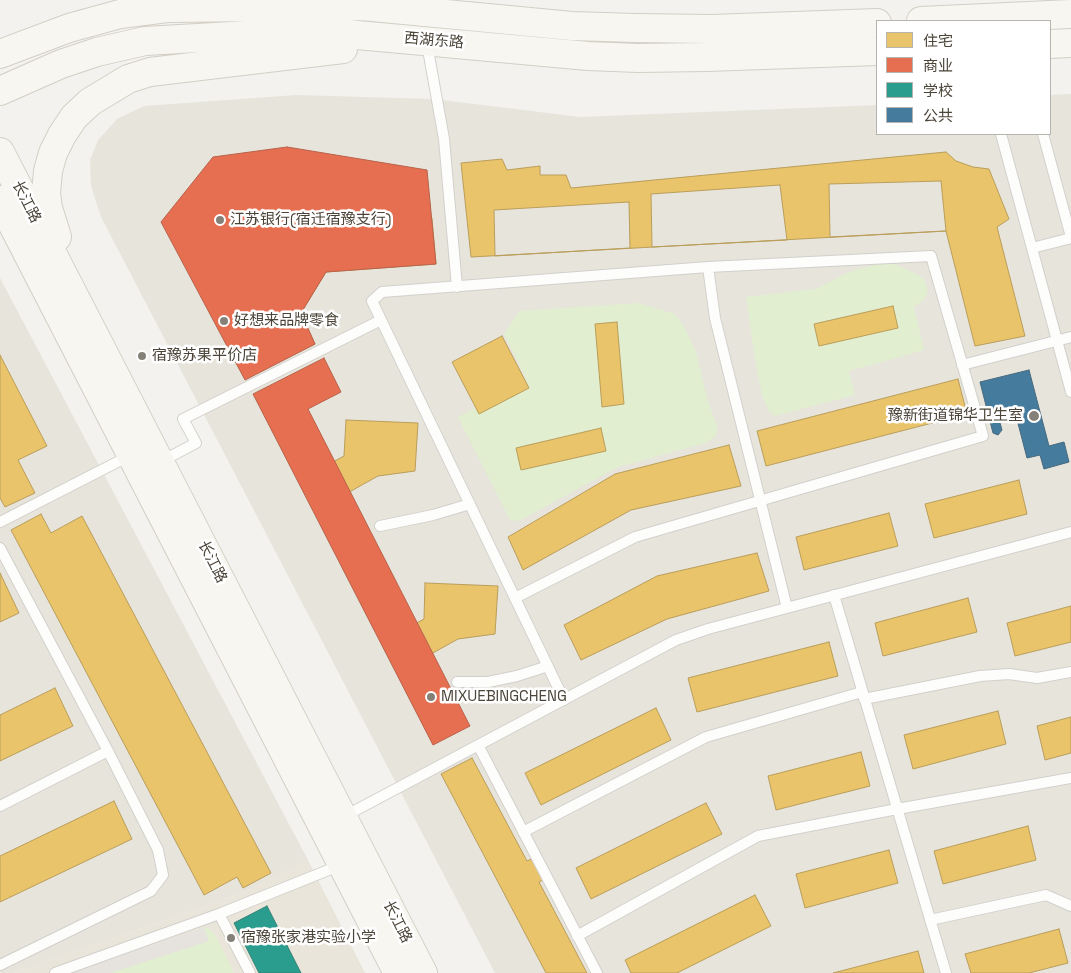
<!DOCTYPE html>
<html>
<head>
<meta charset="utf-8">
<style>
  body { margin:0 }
  #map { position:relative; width:1071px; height:973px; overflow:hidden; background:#f4f2ee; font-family:"Space Grotesk","Noto Sans SC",sans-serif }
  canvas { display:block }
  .legend { position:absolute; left:876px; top:20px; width:175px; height:115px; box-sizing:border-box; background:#fff; border:1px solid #b7b4b0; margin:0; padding:6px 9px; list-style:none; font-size:15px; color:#4b4439 }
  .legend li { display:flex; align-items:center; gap:10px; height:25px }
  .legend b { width:25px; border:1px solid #b7b4b0 }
</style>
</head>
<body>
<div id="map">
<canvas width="1071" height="973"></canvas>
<ul class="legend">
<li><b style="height:14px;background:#e9c46a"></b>住宅</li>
<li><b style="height:14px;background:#e76f51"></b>商业</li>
<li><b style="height:14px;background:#2a9d8f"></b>学校</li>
<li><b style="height:14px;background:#457b9d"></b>公共</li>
</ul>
</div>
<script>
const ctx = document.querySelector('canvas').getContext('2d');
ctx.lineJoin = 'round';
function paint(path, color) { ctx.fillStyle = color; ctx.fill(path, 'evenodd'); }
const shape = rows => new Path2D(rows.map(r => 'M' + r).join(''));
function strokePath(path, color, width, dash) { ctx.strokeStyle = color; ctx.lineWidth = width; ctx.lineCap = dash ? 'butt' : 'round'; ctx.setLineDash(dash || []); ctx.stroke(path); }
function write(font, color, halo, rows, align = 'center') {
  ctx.font = font + ' "Space Grotesk","Noto Sans SC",sans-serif'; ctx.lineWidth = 5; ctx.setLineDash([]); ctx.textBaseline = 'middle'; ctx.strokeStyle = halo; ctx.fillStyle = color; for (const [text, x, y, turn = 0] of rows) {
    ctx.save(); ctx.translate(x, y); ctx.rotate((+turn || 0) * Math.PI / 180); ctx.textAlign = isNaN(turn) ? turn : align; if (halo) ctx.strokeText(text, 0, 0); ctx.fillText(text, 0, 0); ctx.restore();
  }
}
const residential = shape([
  [1071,94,1071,973,495,973,101,217,91,186,90,160,98,140,117,119,144,106,296,95,434,99,580,117,877,105,877,134,1050,134,1050,95],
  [0,278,308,860,245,892,14,973,0,973]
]);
const education = shape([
  [308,860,365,973,14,973,245,892]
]);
const green = shape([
  [892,263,912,272,924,279,928,291,924,300,914,307,924,350,849,371,855,395,775,416,769,411,762,396,755,359,746,297,816,289,849,272,874,265],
  [638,303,675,314,685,328,696,352,708,402,717,425,716,436,706,443,618,467,519,521,510,520,458,417,527,380,504,334,520,311],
  [204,928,209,928,216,936,234,973,110,973,208,941]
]);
const parking = shape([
  [204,928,209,941,110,973,65,973]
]);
const homes = shape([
  [946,152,956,161,973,167,989,169,1009,219,997,227,1025,336,975,346,946,231,471,257,461,163,502,159,507,170,540,166,540,175,566,175,571,188,946,152],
  [941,181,946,231,830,237,829,184,941,181],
  [780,185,787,240,652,247,651,194,780,185],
  [629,202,630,248,495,256,494,210,629,202],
  [432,219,436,264,326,272,301,313,315,344,277,363,249,307,304,228,432,219],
  [893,306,898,328,819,346,814,324,893,306],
  [617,322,624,404,602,407,595,324,617,322],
  [502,336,529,388,479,414,452,362,502,336],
  [0,355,47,446,18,460,35,493,5,507,0,498,0,355],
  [958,379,967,414,766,466,757,431,958,379],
  [346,420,418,423,415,471,378,476,335,500,318,470,344,456,346,420],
  [601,428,606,451,521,470,516,448,601,428],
  [729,445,741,486,631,510,523,570,508,537,615,474,729,445],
  [1019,480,1027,514,934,538,925,504,1019,480],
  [889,513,898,546,804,570,796,537,889,513],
  [41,514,51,533,82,516,271,873,243,888,237,877,204,895,11,530,41,514],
  [757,553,769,591,667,619,581,660,564,625,657,576,757,553],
  [0,573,19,613,0,622,0,573],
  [425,583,498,586,495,634,458,639,415,663,398,633,424,619,425,583],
  [968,598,977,632,883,656,875,623,968,598],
  [1071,606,1071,642,1015,656,1007,623,1071,606],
  [829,642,838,676,697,712,688,678,829,642],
  [55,688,73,726,0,761,0,715,55,688],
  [656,708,671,740,541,805,525,773,656,708],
  [998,711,1006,744,913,769,904,735,998,711],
  [1071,717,1071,753,1045,760,1037,726,1071,717],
  [861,752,870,786,776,810,768,776,861,752],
  [472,758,527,861,534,858,545,879,539,882,587,973,546,973,441,774,472,758],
  [114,801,132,839,0,902,0,856,114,801],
  [706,803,722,834,591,899,576,868,706,803],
  [1028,826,1036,860,943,884,934,851,1028,826],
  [889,850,898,883,805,908,796,874,889,850],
  [755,895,771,926,677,973,631,973,625,960,755,895],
  [1059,929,1068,963,1029,973,971,973,965,954,1059,929],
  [918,951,924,973,833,973,918,951]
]);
const shops = shape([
  [287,147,427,170,436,264,326,272,301,313,315,344,245,380,161,222,213,157,287,147],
  [324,358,341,392,308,409,470,726,433,745,253,394,324,358]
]);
const schools = shape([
  [267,906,301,973,259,973,234,923,267,906]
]);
const public = shape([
  [1029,370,1049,446,1064,442,1069,462,1044,469,1040,455,1027,458,1014,408,997,412,1002,430,998,435,993,433,980,382,1029,370]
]);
const lane = shape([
  [427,44,444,139,457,287],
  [1001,134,1071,392],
  [1043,134,1071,237],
  [1032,248,1071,238],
  [708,267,715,318,787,608],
  [962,365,1071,337],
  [160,462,196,443,183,419,381,320],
  [0,522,131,455],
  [380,526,433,515,470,504],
  [0,548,108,751,158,850,163,875,151,891,0,965],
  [834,595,946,973],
  [515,598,635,537,983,436,931,256,708,267,382,292,372,301,564,700],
  [457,682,488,682,517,676,548,666],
  [864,699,980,676,1009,674,1037,678,1071,672],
  [478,745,597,973],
  [0,806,108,751],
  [343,817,676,640,708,629,1071,532],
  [523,832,706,737,862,692],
  [219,914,341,865],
  [930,920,1046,895,1071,906],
  [577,936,758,836,897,809,1071,778],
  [55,973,219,914,250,973]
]);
const secondary = shape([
  [921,21,1071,14],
  [1050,44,1071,43],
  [0,54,69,28,120,14,167,8,362,6,572,26,635,28,712,29,877,23],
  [0,91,61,64,97,52,145,41,267,34,346,34,588,56,638,58,707,57,877,51],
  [0,152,423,973],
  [0,200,398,973],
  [57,237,48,208,46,193,48,171,53,153,62,135,74,117,90,102,128,79,150,72,343,49]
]);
const markers = [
  [220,220,5,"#868178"],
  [224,321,5,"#868178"],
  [142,356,5,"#868178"],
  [1034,416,6,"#868178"],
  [431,697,5,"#868178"],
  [231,938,5,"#868178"]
];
const streetNames = [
  ["西湖东路",434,41,5],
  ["长江路",26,202,63],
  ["长江路",212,562,63],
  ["长江路",397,922,63]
];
const poiNames = [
  ["江苏银行(宿迁宿豫支行)",230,220],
  ["好想来品牌零食",234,321],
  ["宿豫苏果平价店",152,356],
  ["豫新街道锦华卫生室",1023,416,"right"],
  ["MIXUEBINGCHENG",441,697],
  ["宿豫张家港实验小学",241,938]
];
paint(residential, '#e7e4dc');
paint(education, '#eae5da');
paint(green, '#e1eecf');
paint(parking, '#e6e3df');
paint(homes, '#e9c46a');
strokePath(homes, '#ba9e5b', 1);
paint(shops, '#e76f51');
strokePath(shops, '#b8624a', 1);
paint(schools, '#2a9d8f');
strokePath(schools, '#348275', 1);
paint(public, '#457b9d');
strokePath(public, '#476a7f', 1);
strokePath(lane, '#d2d0cb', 12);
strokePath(secondary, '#d3cfc5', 30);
strokePath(lane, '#fdfdfc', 10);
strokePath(secondary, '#f7f6f1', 28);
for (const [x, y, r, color] of markers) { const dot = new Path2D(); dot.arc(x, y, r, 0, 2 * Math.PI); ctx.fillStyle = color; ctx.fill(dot); strokePath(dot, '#fff', 2); }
write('15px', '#4b4439', '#fff', streetNames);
write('15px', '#4b4439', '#fff', poiNames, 'left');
</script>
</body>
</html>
